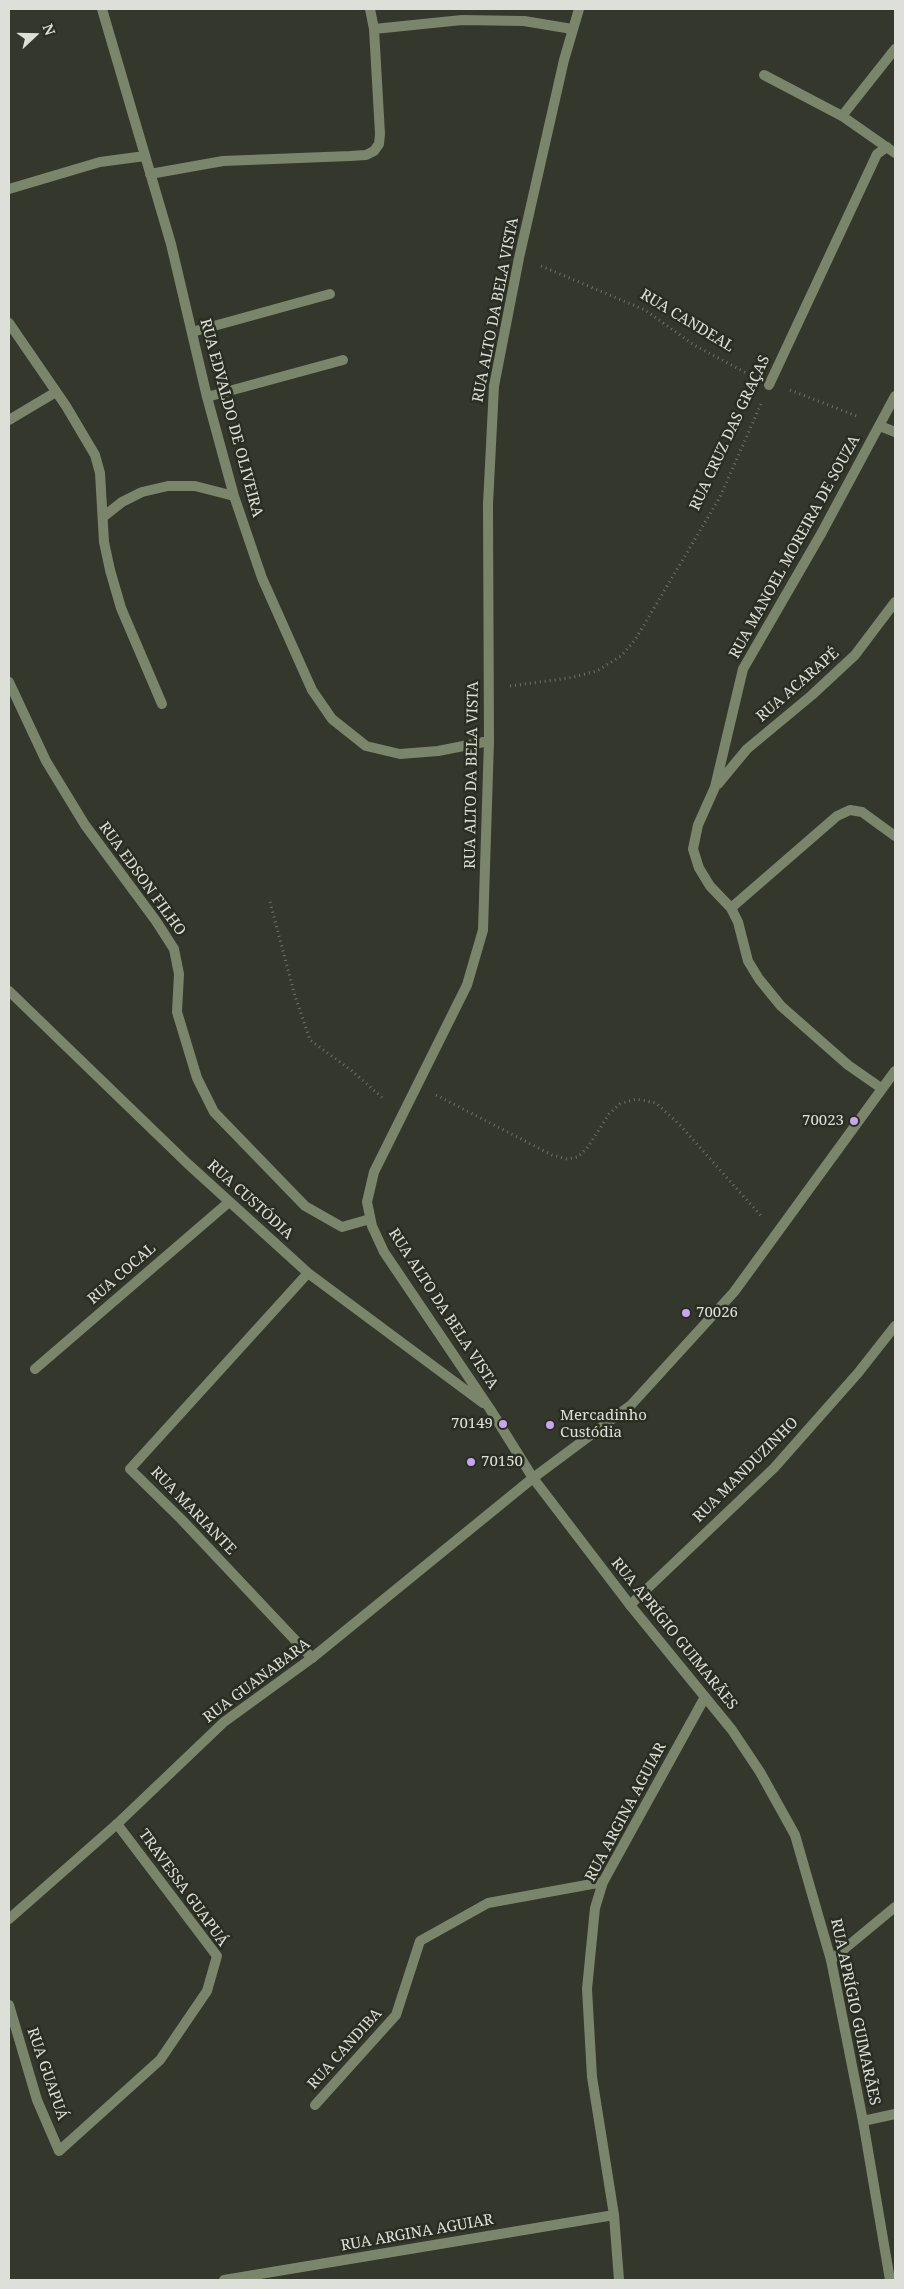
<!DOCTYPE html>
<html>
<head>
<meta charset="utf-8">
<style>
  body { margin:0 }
  #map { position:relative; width:904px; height:2289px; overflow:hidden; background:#33372c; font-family:"Noto Serif",serif }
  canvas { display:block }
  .frame { position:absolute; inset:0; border:10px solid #dde0d8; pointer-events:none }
  .north { position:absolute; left:10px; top:10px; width:50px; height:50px; -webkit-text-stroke:4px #292d22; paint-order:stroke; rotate:69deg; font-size:14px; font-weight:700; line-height:20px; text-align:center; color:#dde0d8 }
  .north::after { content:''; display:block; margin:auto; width:18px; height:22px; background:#dde0d8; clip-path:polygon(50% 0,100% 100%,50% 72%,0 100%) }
</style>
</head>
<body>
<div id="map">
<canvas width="904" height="2289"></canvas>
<div class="frame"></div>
<div class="north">N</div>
</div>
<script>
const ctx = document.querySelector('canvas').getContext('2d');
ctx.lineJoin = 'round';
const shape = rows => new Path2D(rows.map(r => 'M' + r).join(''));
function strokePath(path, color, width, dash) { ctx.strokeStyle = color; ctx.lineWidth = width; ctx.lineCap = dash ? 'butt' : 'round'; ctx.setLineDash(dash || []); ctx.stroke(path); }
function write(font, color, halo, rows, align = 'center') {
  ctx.font = font + ' "Noto Serif",serif'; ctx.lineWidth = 5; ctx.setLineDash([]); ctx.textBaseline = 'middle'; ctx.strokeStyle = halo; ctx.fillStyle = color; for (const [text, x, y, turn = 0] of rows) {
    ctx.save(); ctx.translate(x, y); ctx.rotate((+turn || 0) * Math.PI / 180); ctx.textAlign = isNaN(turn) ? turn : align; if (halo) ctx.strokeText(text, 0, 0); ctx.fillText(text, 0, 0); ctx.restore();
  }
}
const path = shape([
  [541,266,645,310,694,345,750,375],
  [790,390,859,417],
  [510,686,569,678,597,671,621,656,635,640,720,497,761,404],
  [270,902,295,996,310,1040,352,1071,385,1100],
  [436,1095,552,1155,567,1159,578,1157,588,1147,609,1114,620,1104,636,1099,656,1103,679,1124,762,1217]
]);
const minor = shape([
  [102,9,171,244,207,397,234,496,262,578,312,690,332,719,366,746,400,754,438,751,489,741],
  [374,29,462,20,524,21,572,29],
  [764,75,842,116,895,153],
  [842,116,895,49],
  [150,174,223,161,350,156,366,155,374,151,379,144,380,134,374,29,370,9],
  [9,189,100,162,145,156],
  [9,323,66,406,95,455,100,473,104,542,110,570,121,608,162,704],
  [192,332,330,294],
  [769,385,877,154,887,147],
  [207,397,343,360],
  [9,420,56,392],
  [880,426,895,432],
  [103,517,122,502,142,492,168,486,195,486,234,496],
  [9,682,46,761,85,825,156,921,174,949,179,974,177,1012,197,1078,214,1112,305,1206,342,1227,370,1219],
  [718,784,747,749,812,695,855,655,895,602],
  [731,908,837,816,850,810,862,812,895,836],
  [9,991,188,1164,308,1273,483,1403],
  [881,1088,848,1065,781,1006,759,979,748,961,738,922,731,908,710,886,699,868,693,849,698,825,715,787,743,669,821,534,895,396],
  [308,1273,130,1469,181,1519,312,1658],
  [35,1369,229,1202],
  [533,1478,490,1409,384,1252,372,1226,367,1202,374,1172,467,985,483,930,489,741,488,504,494,386,519,258,564,60,579,9],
  [630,1605,774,1468,858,1373,895,1326],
  [831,1960,895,1907],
  [9,2005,37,2100,59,2151,160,2060,207,1991,217,1956,117,1824],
  [315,2105,396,2015,420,1941,488,1903,603,1882],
  [863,2121,895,2114],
  [224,2280,614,2215],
  [619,2280,614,2215,592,2077,587,1989,595,1908,603,1882,705,1697]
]);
const tertiary = shape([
  [533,1478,630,1605,732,1730,760,1772,795,1835,831,1960,863,2121,890,2280],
  [9,1919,117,1824,224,1722,312,1658,533,1478,631,1405,734,1292,895,1071]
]);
const markers = [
  [854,1121,5,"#c7a6ef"],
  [686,1313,5,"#c7a6ef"],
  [503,1424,5,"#c7a6ef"],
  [550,1425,5,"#c7a6ef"],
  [471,1462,5,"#c7a6ef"]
];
const streetNames = [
  ["RUA ALTO DA BELA VISTA",496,310,-79],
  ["RUA CANDEAL",687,321,31],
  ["RUA EDVALDO DE OLIVEIRA",231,418,75],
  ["RUA CRUZ DAS GRAÇAS",730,433,-65],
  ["RUA MANOEL MOREIRA DE SOUZA",795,547,-61],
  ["RUA ACARAPÉ",798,685,-41],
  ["RUA ALTO DA BELA VISTA",472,775,-89],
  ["RUA EDSON FILHO",142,879,54],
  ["RUA CUSTÓDIA",250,1200,42],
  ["RUA COCAL",122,1274,-41],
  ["RUA ALTO DA BELA VISTA",443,1309,57],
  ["RUA MANDUZINHO",746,1470,-45],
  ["RUA MARIANTE",193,1511,46],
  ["RUA APRÍGIO GUIMARÃES",674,1634,51],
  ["RUA GUANABARA",257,1681,-37],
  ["RUA ARGINA AGUIAR",626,1812,-62],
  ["TRAVESSA GUAPUÁ",183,1888,54],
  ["RUA APRÍGIO GUIMARÃES",855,2012,78],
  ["RUA CANDIBA",345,2049,-48],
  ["RUA GUAPUÁ",47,2074,71],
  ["RUA ARGINA AGUIAR",417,2233,-10]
];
const poiNames = [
  ["70023",844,1121,"right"],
  ["70026",696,1313],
  ["Mercadinho",560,1416],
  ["Custódia",560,1433],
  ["70149",493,1424,"right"],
  ["70150",481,1462]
];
strokePath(path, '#6e7268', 3, [1, 4]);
strokePath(minor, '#7b856b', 10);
strokePath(tertiary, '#7b856b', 10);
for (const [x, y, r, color] of markers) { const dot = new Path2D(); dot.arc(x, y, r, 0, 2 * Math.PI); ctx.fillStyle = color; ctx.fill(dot); strokePath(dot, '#292d22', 2); }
write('15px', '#dde0d8', '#292d22', streetNames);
write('15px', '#dde0d8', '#292d22', poiNames, 'left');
</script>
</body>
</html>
